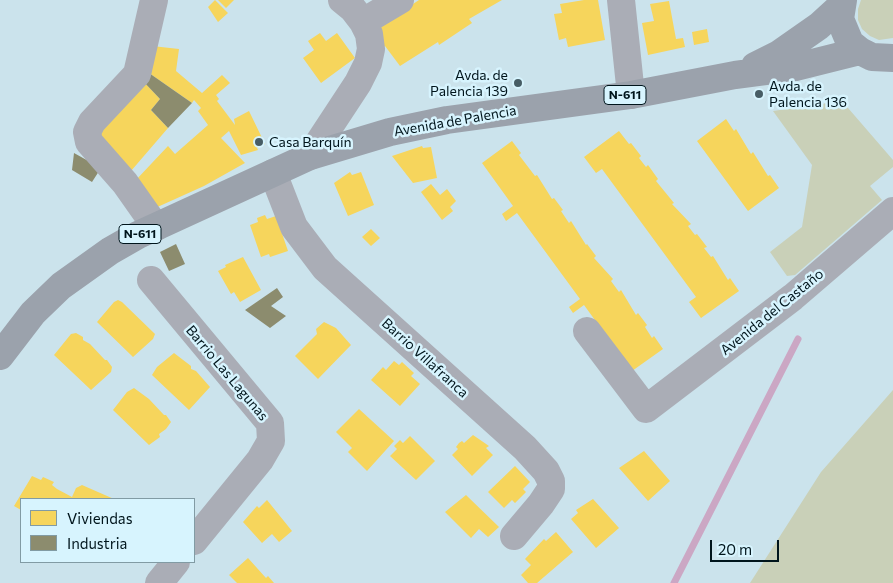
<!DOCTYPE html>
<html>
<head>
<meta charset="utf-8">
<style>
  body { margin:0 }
  #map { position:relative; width:893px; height:583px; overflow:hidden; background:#cbe3ec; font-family:Commissioner,sans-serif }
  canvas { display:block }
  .legend { position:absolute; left:20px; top:498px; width:175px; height:65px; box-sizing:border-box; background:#d7f4fe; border:1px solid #819ba4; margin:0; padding:6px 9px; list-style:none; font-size:15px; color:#00151c }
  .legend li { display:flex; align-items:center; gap:10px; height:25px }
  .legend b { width:25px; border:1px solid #819ba4 }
  .scale { position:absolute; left:710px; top:540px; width:69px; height:22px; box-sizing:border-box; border:2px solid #00151c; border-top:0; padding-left:6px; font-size:15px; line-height:18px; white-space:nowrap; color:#00151c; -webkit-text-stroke:4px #d7f4fe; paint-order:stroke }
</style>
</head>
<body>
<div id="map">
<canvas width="893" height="583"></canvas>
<ul class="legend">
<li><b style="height:14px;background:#f6d55c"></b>Viviendas</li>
<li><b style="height:14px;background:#8c8c6e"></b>Industria</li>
</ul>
<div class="scale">20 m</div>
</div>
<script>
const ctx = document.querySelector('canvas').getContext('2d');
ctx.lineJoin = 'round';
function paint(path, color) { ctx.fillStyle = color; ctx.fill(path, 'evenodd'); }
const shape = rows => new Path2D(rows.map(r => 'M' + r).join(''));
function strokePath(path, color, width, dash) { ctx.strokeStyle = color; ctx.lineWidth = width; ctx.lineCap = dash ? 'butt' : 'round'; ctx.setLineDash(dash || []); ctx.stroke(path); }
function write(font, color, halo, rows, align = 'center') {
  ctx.font = font + ' Commissioner,sans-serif'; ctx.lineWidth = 5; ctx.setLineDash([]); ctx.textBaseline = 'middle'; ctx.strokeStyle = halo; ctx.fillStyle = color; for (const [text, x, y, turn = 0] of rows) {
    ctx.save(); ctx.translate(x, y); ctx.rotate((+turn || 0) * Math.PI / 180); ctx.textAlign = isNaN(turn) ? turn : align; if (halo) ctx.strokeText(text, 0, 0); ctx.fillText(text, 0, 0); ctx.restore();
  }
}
const green = shape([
  [861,0,893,0,893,38,879,40,870,36,862,29,858,20,858,9],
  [842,101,893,160,893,167,870,186,882,200,795,275,787,276,770,252,802,227,812,165,773,111],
  [893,390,893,583,750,583,821,472]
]);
const homes = shape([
  [215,0,228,13,218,22,208,7],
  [218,0,234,0,226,8],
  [419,0,502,0,469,19,472,23,439,45,438,42,400,66,385,46,384,47,373,28,412,2,413,4],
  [584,0,598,0,605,40,568,47,566,38,559,40,554,14,562,13,560,4],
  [669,1,676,39,683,38,685,47,648,55,642,23,654,21,650,4],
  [707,29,709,42,694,45,692,32],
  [320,33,326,41,337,33,355,58,321,83,303,58,314,50,308,41],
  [152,46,179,49,176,71,202,93,222,75,230,83,216,95,219,99,217,101,235,125,234,119,249,111,265,144,257,148,258,150,241,155,229,131,221,138,245,163,204,186,153,209,135,181,168,146,175,154,208,125,198,111,201,108,194,100,192,103,149,73],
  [142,80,160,99,151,110,168,128,131,171,94,138],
  [726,119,734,131,736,129,751,154,753,152,768,176,770,175,779,188,748,211,697,141],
  [619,131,629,144,631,143,641,156,639,158,646,167,648,165,658,179,656,181,674,203,672,204,691,224,688,226,695,235,697,234,707,247,704,248,711,257,713,256,728,280,730,278,739,291,701,318,689,302,696,297,602,169,596,173,584,157],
  [512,141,521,153,519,155,535,176,537,175,552,199,554,198,563,210,561,211,569,223,571,221,586,245,587,244,596,256,594,258,613,279,611,281,619,292,621,290,636,315,638,313,647,325,645,327,652,338,654,336,663,349,632,371,584,305,573,313,569,307,580,299,517,213,506,221,502,214,513,206,482,163],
  [422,146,423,148,431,147,437,178,413,183,392,156],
  [350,172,352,175,361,172,374,205,348,216,334,183],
  [431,184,440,195,447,189,456,201,450,207,453,211,442,220,421,192],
  [265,215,267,219,276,216,288,251,270,257,269,254,261,257,250,225,258,222,257,218],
  [371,229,380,238,371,246,362,237],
  [243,257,261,290,240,302,234,292,231,294,218,271,226,267,225,265],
  [118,300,122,302,155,334,153,339,133,357,97,322,114,302],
  [324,322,336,328,351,345,318,379,295,356,317,334,316,329],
  [76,333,83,337,83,340,90,344,105,360,107,360,112,367,111,372,91,390,54,355,71,334],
  [174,353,191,366,191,369,196,371,210,387,189,410,152,375,157,367],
  [394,361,399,365,402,362,414,373,411,376,420,384,400,406,371,380,383,367,386,370],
  [134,388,149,399,164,415,166,415,171,422,166,429,159,434,160,437,149,445,113,410,127,392],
  [359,409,394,441,367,471,348,452,352,448,336,432],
  [473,435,489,446,486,448,493,455,472,476,452,455,458,449,456,447,459,443,462,441,464,443],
  [410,436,435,461,416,480,390,456,397,449,394,446,400,440,403,443],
  [644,451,670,481,648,501,619,468],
  [515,466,530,482,523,489,526,492,515,503,512,500,504,508,488,492],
  [32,476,41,480,43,477,54,482,52,485,57,489,72,497,76,488,82,485,114,499,21,499,21,510,14,506],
  [466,495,499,527,488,537,479,529,471,538,445,512],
  [593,499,619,528,596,548,571,519,578,513,576,510],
  [267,500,292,531,279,542,272,534,262,543,243,522,257,506,259,508],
  [556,532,573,552,537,583,528,583,521,575,531,565,525,559,544,539,546,541],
  [248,558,266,578,268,576,274,583,237,583,229,575]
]);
const industry = shape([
  [149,73,192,103,168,128,151,110,160,99,142,80],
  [74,153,101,168,92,182,72,170],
  [176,244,185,264,169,271,160,252],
  [277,288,283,297,271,306,286,316,270,328,245,310]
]);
const stream = shape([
  [674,583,798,339]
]);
const minor = shape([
  [154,0,137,74,92,122,87,132,89,142,125,183,156,227],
  [621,0,631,95],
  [363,22,400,0],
  [310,156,358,83,368,63,371,49,369,34,363,22,353,9,342,0],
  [273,173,294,227,325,268,525,448,546,471,551,481,551,489,541,504,514,536],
  [151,280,270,423,271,441,260,460,194,541],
  [587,331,646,409,793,297,893,211],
  [159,583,176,562]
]);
const highway = shape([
  [843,0,840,19,850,43,860,51,872,57,893,58],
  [755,66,779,54,819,26,841,6],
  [0,356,33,313,61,286,110,251,138,235,310,156,390,132,447,120,631,95,735,75,796,67,860,51]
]);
const markers = [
  [518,83,5,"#475d65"],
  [759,94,5,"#475d65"],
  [259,142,5,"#475d65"]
];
const shields = [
  [625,95,42],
  [140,234,42]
];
const shieldNames = [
  ["N-611",625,95],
  ["N-611",140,234]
];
const poiNames = [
  ["Avda. de",508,75,"right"],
  ["Palencia 139",508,91,"right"],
  ["Avda. de",769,86],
  ["Palencia 136",769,102],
  ["Casa Barquín",269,142]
];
const streetNames = [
  ["Avenida de Palencia",455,121,-10],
  ["Avenida del Castaño",772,312,-39],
  ["Barrio Villafranca",425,358,42],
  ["Barrio Las Lagunas",227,373,50]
];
paint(green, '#c9d0b8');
paint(homes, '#f6d55c');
paint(industry, '#8c8c6e');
strokePath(stream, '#cba7c4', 7);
strokePath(minor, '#aaadb6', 28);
strokePath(highway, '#9ba2ac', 28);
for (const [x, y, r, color] of markers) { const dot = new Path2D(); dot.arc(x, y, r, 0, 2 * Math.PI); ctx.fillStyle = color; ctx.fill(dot); strokePath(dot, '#d7f4fe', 2); }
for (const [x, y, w] of shields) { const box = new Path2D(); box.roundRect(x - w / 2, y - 9.5, w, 19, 4); ctx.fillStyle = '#d7f4fe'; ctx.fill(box); strokePath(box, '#00151c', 1); }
write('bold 12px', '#00151c', null, shieldNames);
write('14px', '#00151c', '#d7f4fe', poiNames, 'left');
write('14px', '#00151c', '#d7f4fe', streetNames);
</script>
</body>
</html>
